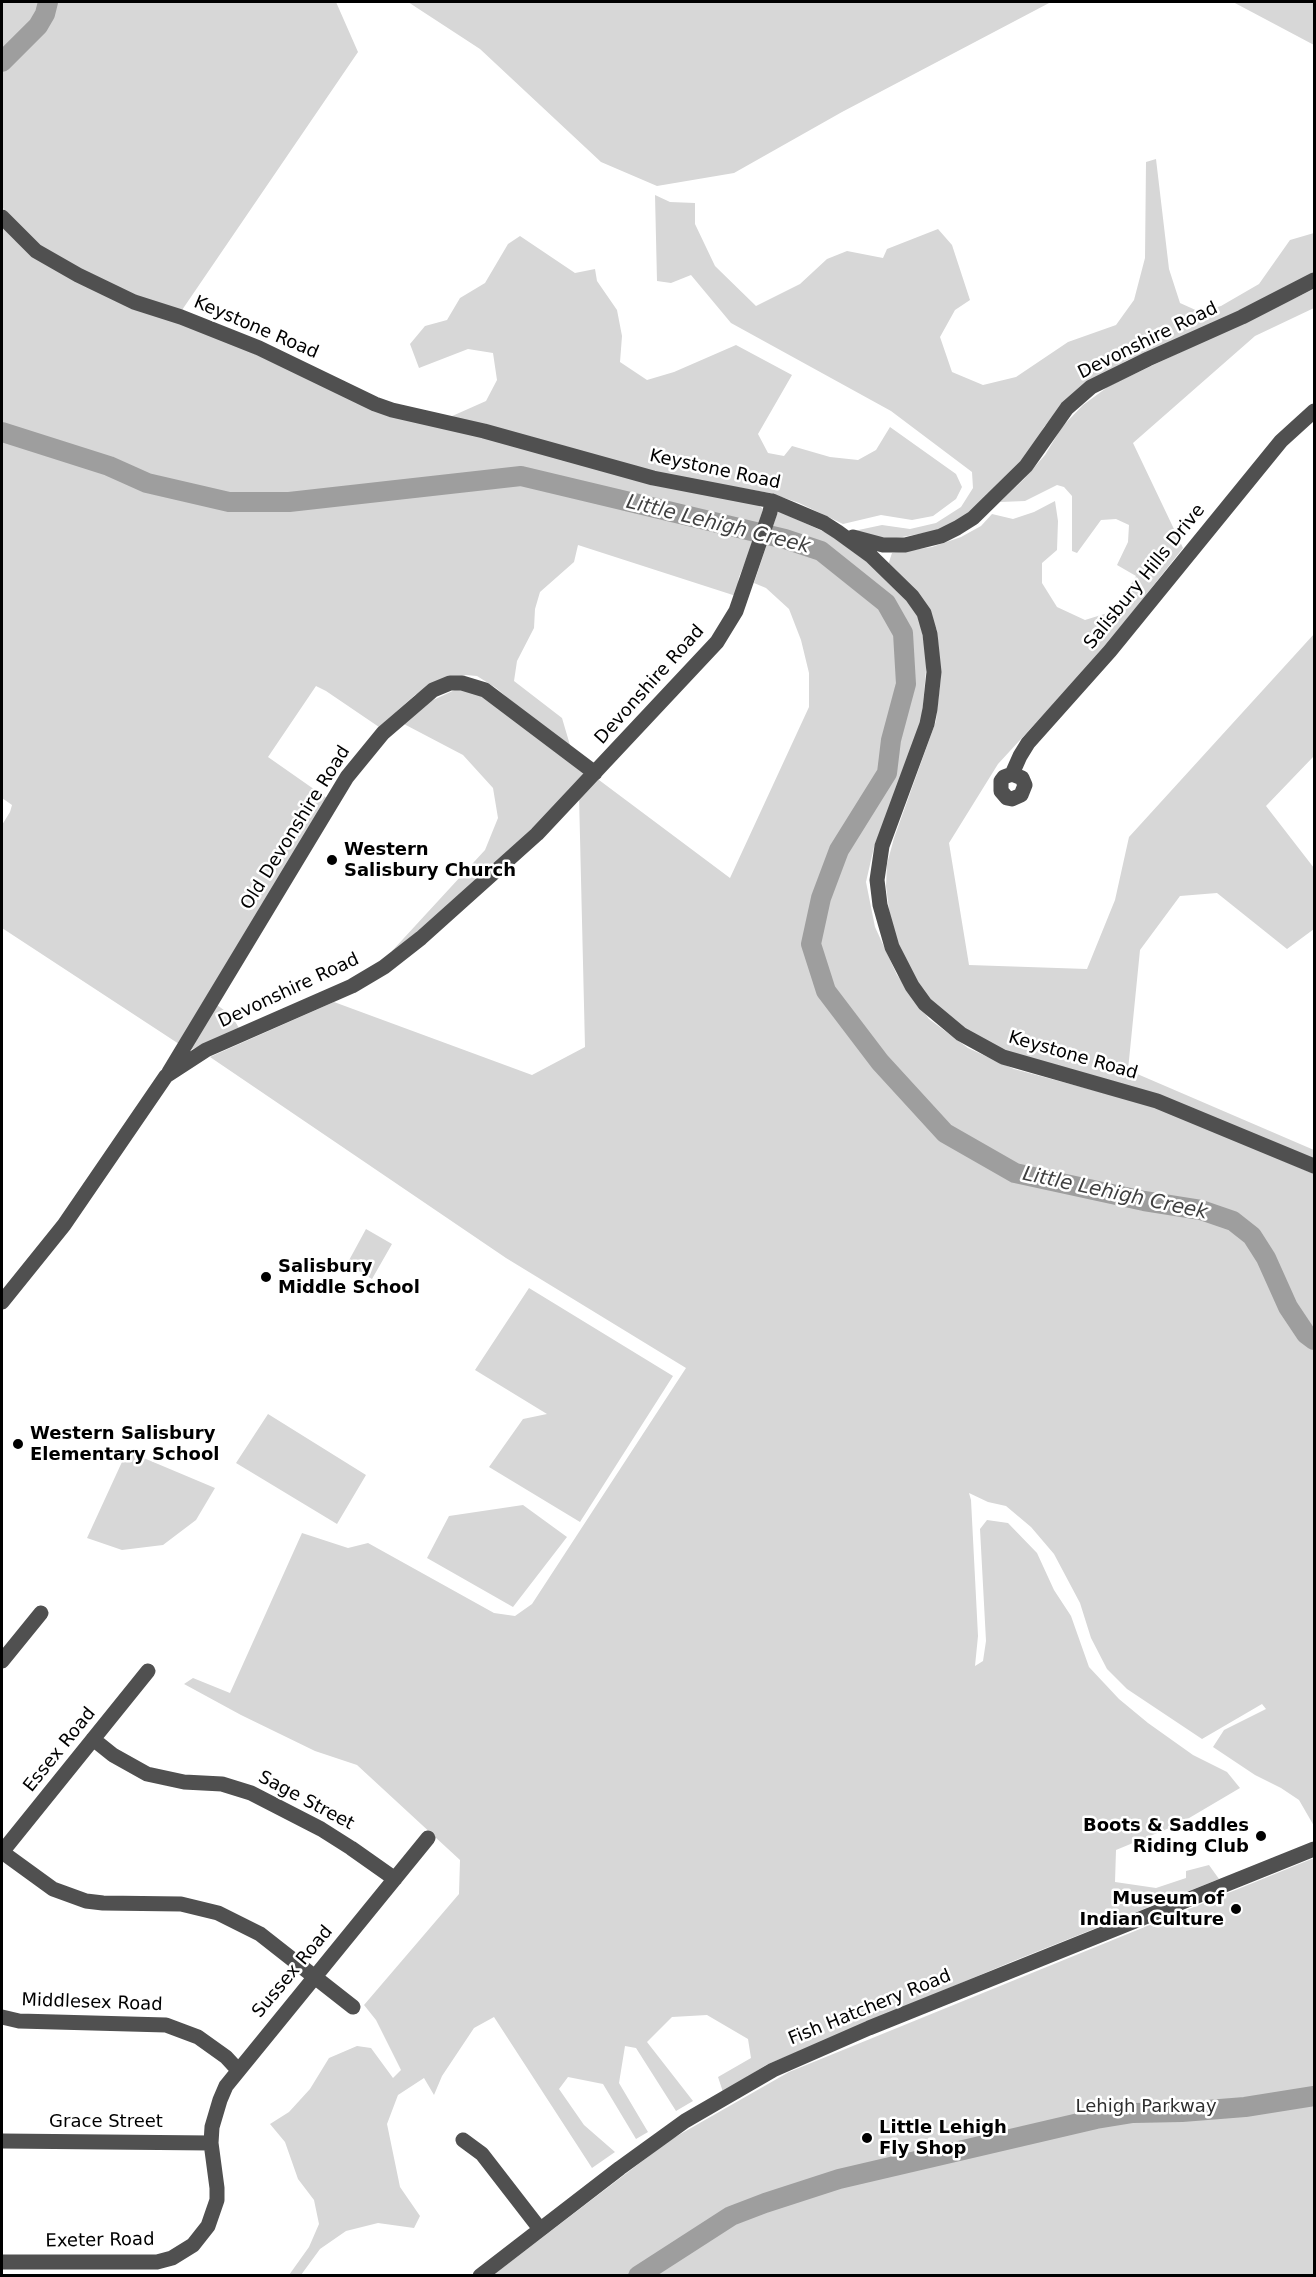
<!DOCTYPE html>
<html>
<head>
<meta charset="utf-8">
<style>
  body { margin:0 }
  #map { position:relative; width:1316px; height:2277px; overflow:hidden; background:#fff; font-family:"DejaVu Sans",sans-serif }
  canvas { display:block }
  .frame { position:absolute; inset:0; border:3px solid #000; pointer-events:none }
</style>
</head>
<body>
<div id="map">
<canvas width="1316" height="2277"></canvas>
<div class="frame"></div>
</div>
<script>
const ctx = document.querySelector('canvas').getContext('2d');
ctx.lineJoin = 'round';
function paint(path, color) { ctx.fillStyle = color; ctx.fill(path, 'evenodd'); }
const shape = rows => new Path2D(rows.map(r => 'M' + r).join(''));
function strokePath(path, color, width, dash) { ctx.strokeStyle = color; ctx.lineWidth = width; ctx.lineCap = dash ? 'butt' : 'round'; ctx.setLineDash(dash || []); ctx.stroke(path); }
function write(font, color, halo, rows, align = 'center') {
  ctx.font = font + ' "DejaVu Sans",sans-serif'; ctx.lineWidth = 5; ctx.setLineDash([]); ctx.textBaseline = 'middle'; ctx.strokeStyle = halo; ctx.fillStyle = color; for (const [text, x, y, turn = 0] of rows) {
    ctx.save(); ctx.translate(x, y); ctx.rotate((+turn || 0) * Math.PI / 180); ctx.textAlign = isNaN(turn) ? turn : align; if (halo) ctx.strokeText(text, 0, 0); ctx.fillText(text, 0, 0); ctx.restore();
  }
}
const green = shape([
  [2,2,336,2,358,52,180,313,100,281,32,241,2,207],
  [408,2,1051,2,842,112,734,173,657,186,601,162,480,49],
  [1233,2,1314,2,1314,45],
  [1156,159,1169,269,1180,303,1200,312,1221,306,1259,284,1290,240,1314,233,1314,275,1205,328,1128,360,1091,381,1066,400,1044,427,1033,449,967,517,940,530,886,540,849,532,882,525,910,529,936,523,961,507,973,488,972,472,891,411,731,323,691,275,671,283,657,281,655,195,670,202,695,203,695,224,715,266,756,306,800,284,827,259,847,251,883,258,887,249,938,229,952,245,970,300,955,310,940,337,952,372,983,385,1016,377,1068,342,1116,325,1134,300,1145,258,1146,162],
  [2,225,24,248,344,395,756,503,763,509,748,555,739,577,736,596,578,545,574,562,540,592,535,609,534,628,517,661,514,681,562,718,572,752,496,688,477,676,466,675,434,683,415,695,379,727,326,691,316,686,268,757,328,799,179,1044,2,928,2,825,10,812,12,805,2,798],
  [520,236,575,273,595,269,597,281,617,310,622,336,620,362,647,380,674,372,736,345,792,375,758,434,768,453,784,456,792,446,830,457,858,460,876,450,890,427,956,474,962,487,956,499,933,516,912,520,881,515,843,524,799,503,770,493,654,473,450,417,486,401,497,380,493,353,468,349,419,368,410,344,425,326,447,320,460,298,485,283,508,244],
  [1314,289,1314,308,1255,336,1133,443,1183,548,1100,653,998,764,949,843,969,965,1087,969,1115,900,1129,837,1314,634,1314,756,1266,806,1314,868,1314,929,1287,949,1217,893,1180,896,1140,950,1128,1070,1314,1150,1314,1160,997,1048,944,1015,922,992,905,963,891,925,886,886,887,864,894,838,936,721,941,676,937,630,921,598,888,565,892,553,932,547,961,537,981,526,992,514,1013,519,1034,512,1055,501,1058,521,1057,550,1042,563,1042,583,1057,607,1085,620,1114,611,1136,576,1117,565,1128,542,1129,525,1116,519,1101,520,1077,553,1072,551,1072,496,1064,487,1057,485,1025,501,1000,502,1024,479,1045,455,1062,427,1083,405,1109,386],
  [778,511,829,534,871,565,906,600,919,617,927,658,922,717,909,760,874,847,866,882,875,927,897,975,929,1019,968,1048,1014,1069,1160,1108,1314,1174,1314,1826,1299,1800,1281,1788,1255,1775,1213,1747,1224,1730,1266,1709,1262,1704,1202,1739,1127,1689,1107,1669,1091,1638,1080,1603,1054,1554,1031,1527,1006,1506,988,1502,969,1493,971,1500,978,1636,975,1666,983,1661,986,1641,980,1529,987,1520,1008,1523,1037,1553,1054,1590,1071,1616,1089,1667,1119,1699,1148,1723,1193,1755,1227,1772,1240,1788,1179,1824,1116,1850,1115,1882,1156,1888,1186,1878,1186,1871,1209,1865,1219,1879,1011,1962,766,2065,723,2092,718,2077,751,2058,748,2039,707,2015,672,2017,647,2042,693,2101,676,2111,636,2048,625,2046,619,2083,648,2132,636,2139,603,2084,568,2077,559,2089,584,2125,615,2152,592,2168,494,2017,474,2028,442,2076,434,2095,424,2078,398,2095,387,2124,400,2187,420,2216,414,2228,378,2223,346,2231,320,2249,301,2275,289,2275,309,2247,319,2224,314,2200,298,2179,285,2142,270,2124,289,2112,310,2089,329,2058,357,2046,371,2048,393,2078,401,2070,376,2020,364,2005,459,1894,460,1860,357,1765,315,1751,241,1715,184,1684,193,1678,230,1693,302,1533,348,1548,368,1543,494,1613,515,1616,532,1604,686,1368,506,1258,210,1057,334,1002,532,1075,585,1047,579,795,595,777,730,878,809,707,809,673,801,640,789,609,766,588,754,583],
  [459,688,474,689,584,771,583,779,536,829,397,951,392,951,485,850,498,818,493,788,463,755,402,723,431,701],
  [217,1005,232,1016,240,1030,190,1050],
  [366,1229,392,1244,372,1279,347,1264],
  [529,1288,673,1376,580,1522,489,1467,523,1419,547,1414,475,1370],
  [268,1414,366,1475,337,1524,236,1463],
  [127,1451,215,1488,196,1520,163,1545,122,1550,87,1538],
  [523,1505,567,1537,513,1607,427,1558,449,1516],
  [1314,1858,1314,2275,492,2276,670,2140,789,2072]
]);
const river = shape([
  [2,62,38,26,45,14,48,2],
  [2,432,109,466,147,483,229,502,289,502,521,476,785,539,821,551,886,603,903,633,906,684,891,740,887,773,839,850,821,898,811,944,826,991,880,1062,945,1133,1015,1173,1144,1201,1201,1210,1233,1221,1252,1236,1266,1258,1288,1307,1306,1334,1314,1340],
  [638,2276,731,2216,765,2203,839,2179,1096,2119,1133,2113,1182,2112,1245,2107,1314,2096]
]);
const minor = shape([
  [2,217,36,251,78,275,134,302,181,317,259,348,375,404,392,410,484,431,653,478,772,501,824,523,838,532,871,556,912,596,924,613,930,634,934,672,930,709,927,724,882,846,877,880,880,905,892,947,912,986,925,1004,961,1034,1003,1057,1157,1101,1314,1166],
  [853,537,883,545,905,545,941,536,957,528,973,518,1026,466,1067,408,1091,387,1148,359,1242,317,1314,280],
  [1012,774,1022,778,1025,785,1021,795,1012,799,1007,798,1001,791,1001,781,1004,777,1012,774,1020,756,1028,743,1110,651,1281,441,1314,411],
  [169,1072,347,777,383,733,433,690,450,683,462,683,485,690,595,773],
  [2,1302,64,1225,166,1076,206,1050,352,986,384,967,421,938,537,834,717,642,736,611,770,512,772,501],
  [2,1661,41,1613],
  [93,1739,113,1755,147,1774,184,1782,222,1784,251,1793,321,1829,351,1848,395,1879],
  [2,1852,53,1889,86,1901,103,1903,181,1904,218,1913,260,1934,353,2007],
  [2,1852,148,1671],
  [2,2017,19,2021,166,2025,198,2037,226,2057,238,2070],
  [463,2140,482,2154,540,2229],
  [2,2141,211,2143],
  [2,2262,157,2262,172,2258,193,2245,208,2226,217,2200,217,2188,211,2143,212,2127,220,2100,226,2086,428,1838],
  [480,2276,620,2168,685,2121,773,2070,869,2028,1314,1849]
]);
const markers = [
  [332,860,6,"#000"],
  [266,1277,6,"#000"],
  [18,1444,6,"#000"],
  [1261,1836,6,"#000"],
  [1236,1909,6,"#000"],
  [867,2138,6,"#000"]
];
const streetNames = [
  ["Keystone Road",256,328,23],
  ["Devonshire Road",1148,341,-26],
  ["Keystone Road",715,470,12],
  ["Salisbury Hills Drive",1145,577,-51],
  ["Devonshire Road",650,685,-48],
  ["Old Devonshire Road",296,828,-58],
  ["Devonshire Road",289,991,-25],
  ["Keystone Road",1073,1056,16],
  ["Essex Road",60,1750,-51],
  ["Sage Street",306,1801,28],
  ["Sussex Road",293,1972,-50],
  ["Middlesex Road",92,2003,2],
  ["Fish Hatchery Road",870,2008,-22],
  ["Grace Street",106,2122],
  ["Exeter Road",100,2241,-1]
];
const poiNames = [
  ["Western",344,850],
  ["Salisbury Church",344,871],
  ["Salisbury",278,1267],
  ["Middle School",278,1288],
  ["Western Salisbury",30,1434],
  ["Elementary School",30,1455],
  ["Boots & Saddles",1249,1826,"right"],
  ["Riding Club",1249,1847,"right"],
  ["Museum of",1224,1899,"right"],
  ["Indian Culture",1224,1920,"right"],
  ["Little Lehigh",879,2128],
  ["Fly Shop",879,2149]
];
const parkNames = [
  ["Lehigh Parkway",1146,2107]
];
const waterNames = [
  ["Little Lehigh Creek",718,525,14],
  ["Little Lehigh Creek",1115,1194,12]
];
paint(green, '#d7d7d7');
strokePath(river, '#9e9e9e', 20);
strokePath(minor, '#505050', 15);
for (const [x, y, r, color] of markers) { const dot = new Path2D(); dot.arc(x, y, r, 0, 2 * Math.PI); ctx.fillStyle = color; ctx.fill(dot); strokePath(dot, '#fff', 2); }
write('18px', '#000', '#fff', streetNames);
write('bold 18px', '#000', '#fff', poiNames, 'left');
write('18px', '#2e2e2e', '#fff', parkNames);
write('italic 20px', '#3f3f3f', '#fff', waterNames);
</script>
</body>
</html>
